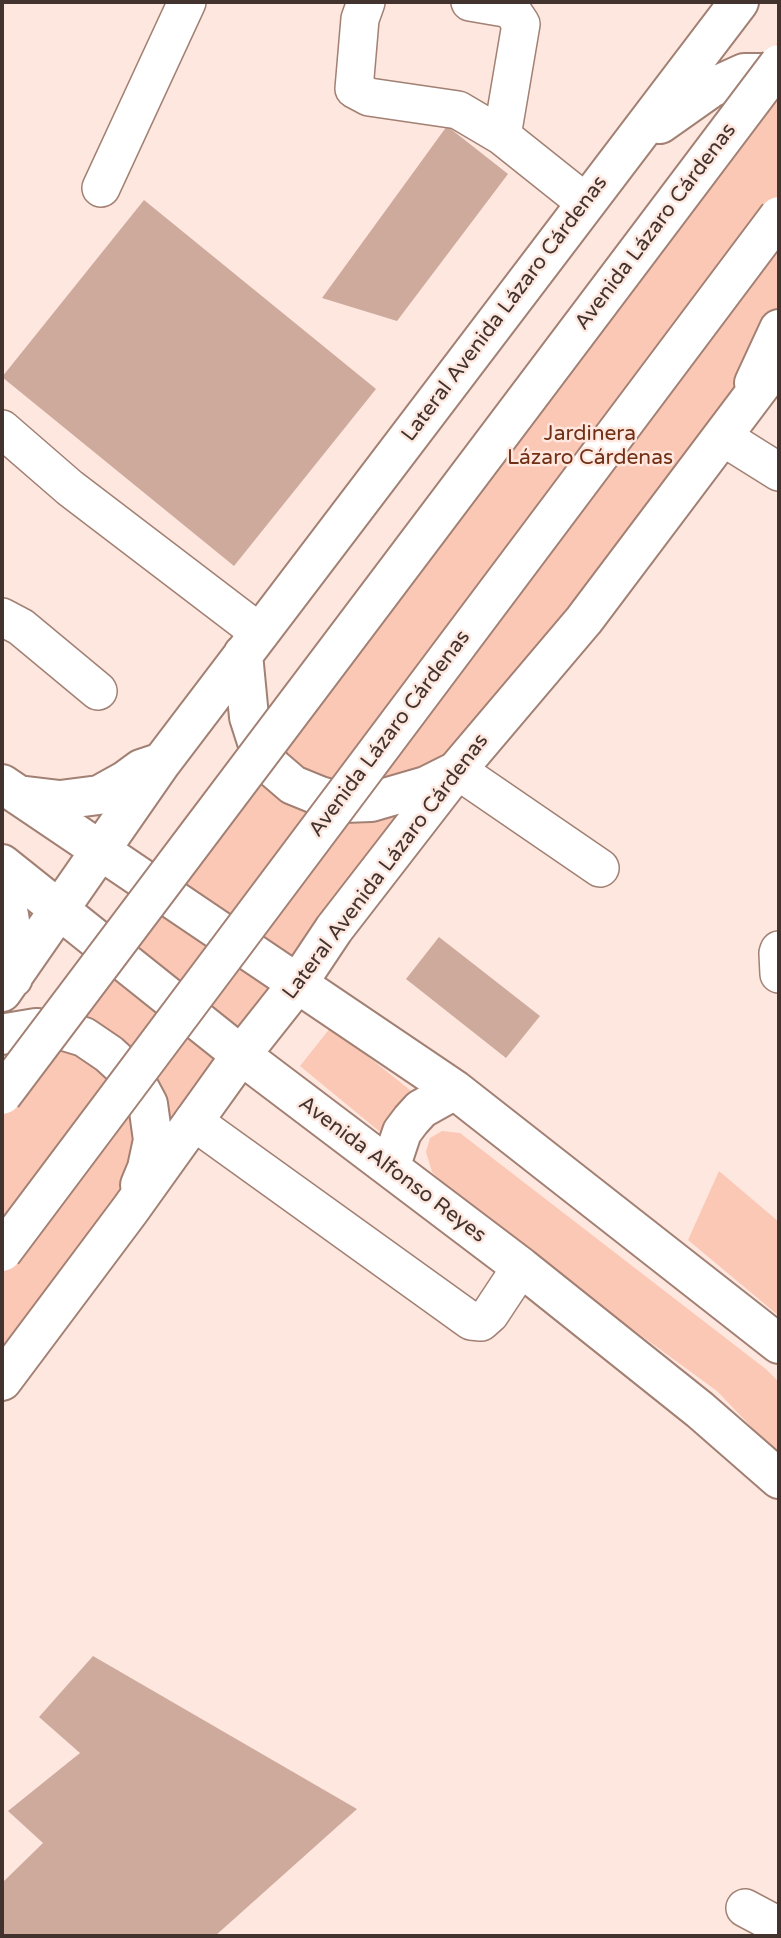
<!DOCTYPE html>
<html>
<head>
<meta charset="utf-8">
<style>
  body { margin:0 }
  #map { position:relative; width:781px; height:1938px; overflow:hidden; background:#fde7de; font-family:"Varela Round",sans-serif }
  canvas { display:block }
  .frame { position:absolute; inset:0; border:4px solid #42332e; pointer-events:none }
</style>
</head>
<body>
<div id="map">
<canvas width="781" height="1938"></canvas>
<div class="frame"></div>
</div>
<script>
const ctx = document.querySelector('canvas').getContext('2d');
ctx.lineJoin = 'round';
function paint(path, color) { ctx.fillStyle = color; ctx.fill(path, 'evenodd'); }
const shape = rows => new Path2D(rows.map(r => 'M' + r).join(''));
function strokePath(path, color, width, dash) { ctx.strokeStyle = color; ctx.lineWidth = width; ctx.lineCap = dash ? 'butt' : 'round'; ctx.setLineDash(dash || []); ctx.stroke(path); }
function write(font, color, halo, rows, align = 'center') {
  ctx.font = font + ' "Varela Round",sans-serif'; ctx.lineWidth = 5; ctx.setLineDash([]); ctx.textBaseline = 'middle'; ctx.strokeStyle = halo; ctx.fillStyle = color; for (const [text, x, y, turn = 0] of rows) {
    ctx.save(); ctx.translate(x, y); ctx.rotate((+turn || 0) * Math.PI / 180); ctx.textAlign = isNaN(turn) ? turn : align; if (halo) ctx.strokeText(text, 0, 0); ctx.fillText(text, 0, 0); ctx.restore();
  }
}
const green = shape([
  [779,41,779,348,2,1365,2,1068,184,818,549,345],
  [331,1027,420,1098,391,1141,300,1066],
  [442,1131,460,1133,767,1370,779,1382,779,1456,717,1391,561,1277,453,1193,432,1172,426,1152,430,1138],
  [719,1171,779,1222,779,1316,688,1240]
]);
const building = shape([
  [447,126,508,174,397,321,322,298],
  [144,200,376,389,234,566,2,377],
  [439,937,540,1016,506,1058,406,979],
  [93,1656,357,1809,215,1936,2,1936,2,1883,43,1843,8,1811,80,1753,39,1717]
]);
const minor = shape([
  [366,2,360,19,354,89,369,97,458,110,502,136,586,203],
  [470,2,511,9,521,24,502,136],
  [101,188,187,2],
  [2,429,70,488,260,633],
  [723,437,779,472],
  [2,617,21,627,98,691],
  [457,770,600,868],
  [779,950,778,953,779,974],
  [193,1121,471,1321,481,1322,490,1314,521,1267],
  [745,1908,779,1926]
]);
const major = shape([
  [660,124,711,88,744,73,773,73,779,75],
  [754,383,779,329],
  [243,654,249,717,258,745,272,767,293,785,320,796,344,803,371,802,426,786,454,772],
  [2,784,455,1090,779,1344],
  [18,795,60,800,99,795,126,780,141,769,156,764],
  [2,864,241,1055,521,1267,700,1410,779,1479],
  [2,885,9,915,13,941,13,978],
  [2,992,161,763,739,2],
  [2,1035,6,1033,36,1028,61,1030,84,1037,109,1054,133,1076,148,1104,153,1140,147,1168,140,1185],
  [390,1168,402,1132,411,1120,421,1109,455,1090],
  [2,1381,130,1210,241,1055,298,983,334,929,457,770,584,620,779,361]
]);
const highwayBridge = shape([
  [2,1095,779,64],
  [2,1252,779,216]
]);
const streetNames = [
  ["Avenida Lázaro Cárdenas",656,227,-53],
  ["Lateral Avenida Lázaro Cárdenas",505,309,-53],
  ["Avenida Lázaro Cárdenas",390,734,-53],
  ["Lateral Avenida Lázaro Cárdenas",386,867,-53],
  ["Avenida Alfonso Reyes",392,1170,37]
];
const parkNames = [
  ["Jardinera",590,434],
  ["Lázaro Cárdenas",590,458]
];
paint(green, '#fcc8b6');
paint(building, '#ceaa9d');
strokePath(minor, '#a28074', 40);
strokePath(major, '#a28074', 42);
strokePath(minor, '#fff', 37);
strokePath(major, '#fff', 38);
strokePath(highwayBridge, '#a28074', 42, []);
strokePath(highwayBridge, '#fff', 38);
write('21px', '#42332e', '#fde7de', streetNames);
write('21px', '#712f15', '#fde7de', parkNames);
</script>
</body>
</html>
